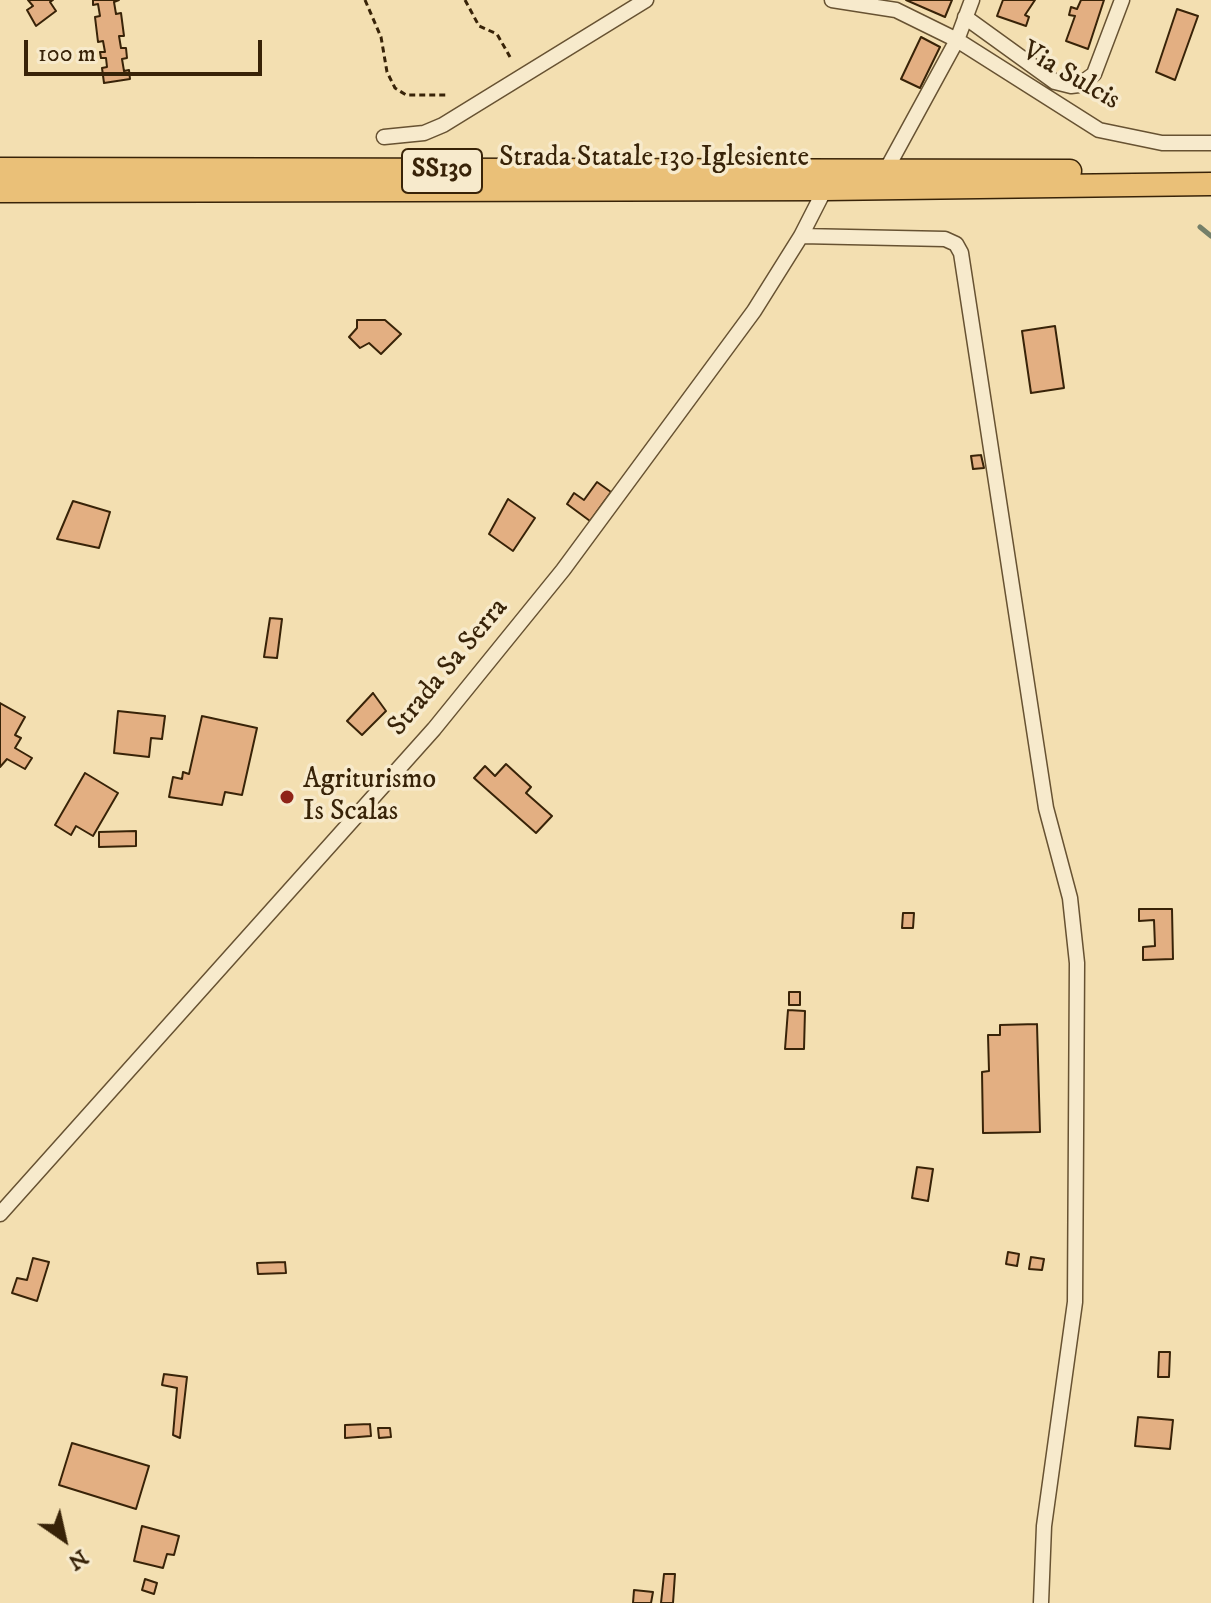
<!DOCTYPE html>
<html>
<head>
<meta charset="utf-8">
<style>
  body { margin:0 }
  #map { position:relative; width:1211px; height:1603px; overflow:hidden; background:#f3dfb1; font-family:"IM FELL DW Pica",serif }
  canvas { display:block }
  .north { position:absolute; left:24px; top:1499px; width:80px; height:80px; -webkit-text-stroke:6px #f7eacc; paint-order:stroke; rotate:146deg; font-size:22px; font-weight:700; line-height:32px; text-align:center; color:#382308 }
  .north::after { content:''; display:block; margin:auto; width:28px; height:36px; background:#382308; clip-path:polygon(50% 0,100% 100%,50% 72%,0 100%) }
  .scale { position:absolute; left:24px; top:40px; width:238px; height:36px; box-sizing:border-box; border:4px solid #382308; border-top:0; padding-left:10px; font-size:24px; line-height:28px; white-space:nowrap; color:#382308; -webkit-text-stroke:6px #f7eacc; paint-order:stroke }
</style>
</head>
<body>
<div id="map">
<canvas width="1211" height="1603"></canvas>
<div class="north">N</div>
<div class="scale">100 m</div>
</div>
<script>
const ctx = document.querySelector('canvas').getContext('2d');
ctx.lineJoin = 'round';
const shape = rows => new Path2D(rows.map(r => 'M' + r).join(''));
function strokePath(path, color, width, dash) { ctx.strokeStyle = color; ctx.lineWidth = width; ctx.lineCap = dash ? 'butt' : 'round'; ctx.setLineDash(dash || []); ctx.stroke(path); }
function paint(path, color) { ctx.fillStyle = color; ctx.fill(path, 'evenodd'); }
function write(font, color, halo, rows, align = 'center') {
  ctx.font = font + ' "IM FELL DW Pica",serif'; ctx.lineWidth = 7; ctx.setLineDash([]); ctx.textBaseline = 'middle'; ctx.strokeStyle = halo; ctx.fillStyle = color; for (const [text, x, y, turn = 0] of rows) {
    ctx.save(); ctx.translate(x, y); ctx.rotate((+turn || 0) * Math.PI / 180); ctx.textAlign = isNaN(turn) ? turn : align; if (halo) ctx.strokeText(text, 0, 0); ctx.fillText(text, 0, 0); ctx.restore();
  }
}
const stream = shape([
  [1200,227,1211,236]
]);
const building = shape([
  [28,0,53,0,50,2,56,11,36,26,27,10,33,6,28,0],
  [93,0,119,0,114,2,116,14,121,13,124,36,119,36,121,48,126,48,127,58,122,59,124,71,129,70,130,79,104,83,102,68,107,67,106,58,101,58,100,52,105,52,103,41,98,42,95,17,100,16,98,4,93,5,93,0],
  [906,0,952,0,945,17,906,0],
  [1003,0,1035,0,1025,15,1029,17,1026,26,997,16,1003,0],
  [1081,0,1104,0,1088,49,1066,41,1075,16,1069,15,1071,7,1077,9,1081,0],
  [1177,9,1198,16,1175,80,1156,72,1177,9],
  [921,37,940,47,920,88,901,79,921,37],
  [357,320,385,320,401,334,381,354,369,343,360,348,349,337,357,328,357,320],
  [1055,326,1064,388,1031,393,1022,331,1055,326],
  [981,455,984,468,973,469,971,456,981,455],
  [597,482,611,492,590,521,567,504,574,493,584,500,597,482],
  [508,499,535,518,513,551,489,534,508,499],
  [73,501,110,512,99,548,57,539,73,501],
  [270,618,282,619,277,658,264,657,270,618],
  [373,693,386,711,362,735,347,721,373,693],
  [0,703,25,717,15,735,21,738,15,748,32,758,25,769,7,759,0,767,0,703],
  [118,711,165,716,162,739,151,738,149,757,114,753,118,711],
  [202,716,257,728,242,795,225,792,222,805,169,797,173,777,182,779,183,772,189,774,202,716],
  [506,764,531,787,526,793,552,816,536,833,474,778,485,766,495,776,506,764],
  [85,773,118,793,93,836,76,826,71,835,55,825,85,773],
  [136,831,136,846,99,847,99,832,136,831],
  [1139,909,1172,909,1173,959,1143,960,1143,947,1155,946,1154,920,1139,921,1139,909],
  [903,913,914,913,913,928,902,928,903,913],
  [789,992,800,992,800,1005,789,1005,789,992],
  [788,1010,805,1011,804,1049,785,1049,788,1010],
  [1037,1024,1040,1132,983,1133,982,1072,989,1071,988,1035,1000,1035,1000,1025,1037,1024],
  [917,1167,933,1169,928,1201,912,1198,917,1167],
  [1008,1252,1019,1254,1017,1266,1006,1264,1008,1252],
  [1031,1257,1044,1259,1042,1270,1029,1269,1031,1257],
  [33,1258,49,1262,37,1301,12,1293,17,1278,27,1280,33,1258],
  [285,1262,286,1273,258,1274,257,1263,285,1262],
  [1159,1352,1170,1352,1169,1377,1158,1377,1159,1352],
  [164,1374,187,1377,180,1438,173,1435,177,1388,162,1385,164,1374],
  [1138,1417,1173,1420,1170,1449,1135,1446,1138,1417],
  [370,1424,371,1436,345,1438,345,1425,370,1424],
  [378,1428,390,1428,391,1437,379,1438,378,1428],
  [72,1443,149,1466,136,1509,59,1485,72,1443],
  [142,1526,179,1536,174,1555,167,1554,163,1568,134,1561,142,1526],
  [664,1574,675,1574,673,1603,661,1603,664,1574],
  [145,1579,157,1583,154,1594,142,1590,145,1579],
  [634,1590,653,1592,651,1603,633,1603,634,1590]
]);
const path = shape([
  [365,0,381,37,387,72,395,88,406,95,448,95],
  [465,0,479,26,497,34,510,57]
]);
const minor = shape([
  [832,0,896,10,957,40,1099,130,1162,143,1211,143],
  [965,17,1055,82,1071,86,1079,85,1094,74,1122,0],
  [384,137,424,133,443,125,646,0],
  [885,172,957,40,972,0],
  [801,236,945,239,956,244,961,253,1046,808,1070,898,1077,963,1075,1302,1044,1526,1041,1603],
  [0,1214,434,729,563,570,754,311,801,236,825,189]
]);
const primary = shape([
  [0,169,1070,171],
  [0,191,825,189,1211,184]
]);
const markers = [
  [287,797,8,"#8f2418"]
];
const shields = [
  [442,171,80]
];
const shieldNames = [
  ["SS130",442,171]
];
const streetNames = [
  ["Via Sulcis",1070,77,30],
  ["Strada Statale 130 Iglesiente",654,159],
  ["Strada Sa Serra",449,668,-50]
];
const poiNames = [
  ["Agriturismo",303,781],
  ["Is Scalas",303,813]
];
strokePath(stream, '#747f69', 5);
paint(building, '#e3af82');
strokePath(building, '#382308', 2);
strokePath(minor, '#675232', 17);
strokePath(primary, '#382308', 25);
strokePath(path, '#382308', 3, [6, 4]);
strokePath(minor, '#f7eacc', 14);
strokePath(primary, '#eac078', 22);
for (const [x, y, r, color] of markers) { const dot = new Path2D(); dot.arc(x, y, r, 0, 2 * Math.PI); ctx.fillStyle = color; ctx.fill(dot); strokePath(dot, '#f7eacc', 3); }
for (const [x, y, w] of shields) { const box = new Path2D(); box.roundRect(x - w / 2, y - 22, w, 44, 6); ctx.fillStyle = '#f7eacc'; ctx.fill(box); strokePath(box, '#382308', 2); }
write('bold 26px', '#382308', null, shieldNames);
write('28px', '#382308', '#f7eacc', streetNames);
write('28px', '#382308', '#f7eacc', poiNames, 'left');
</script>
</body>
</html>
